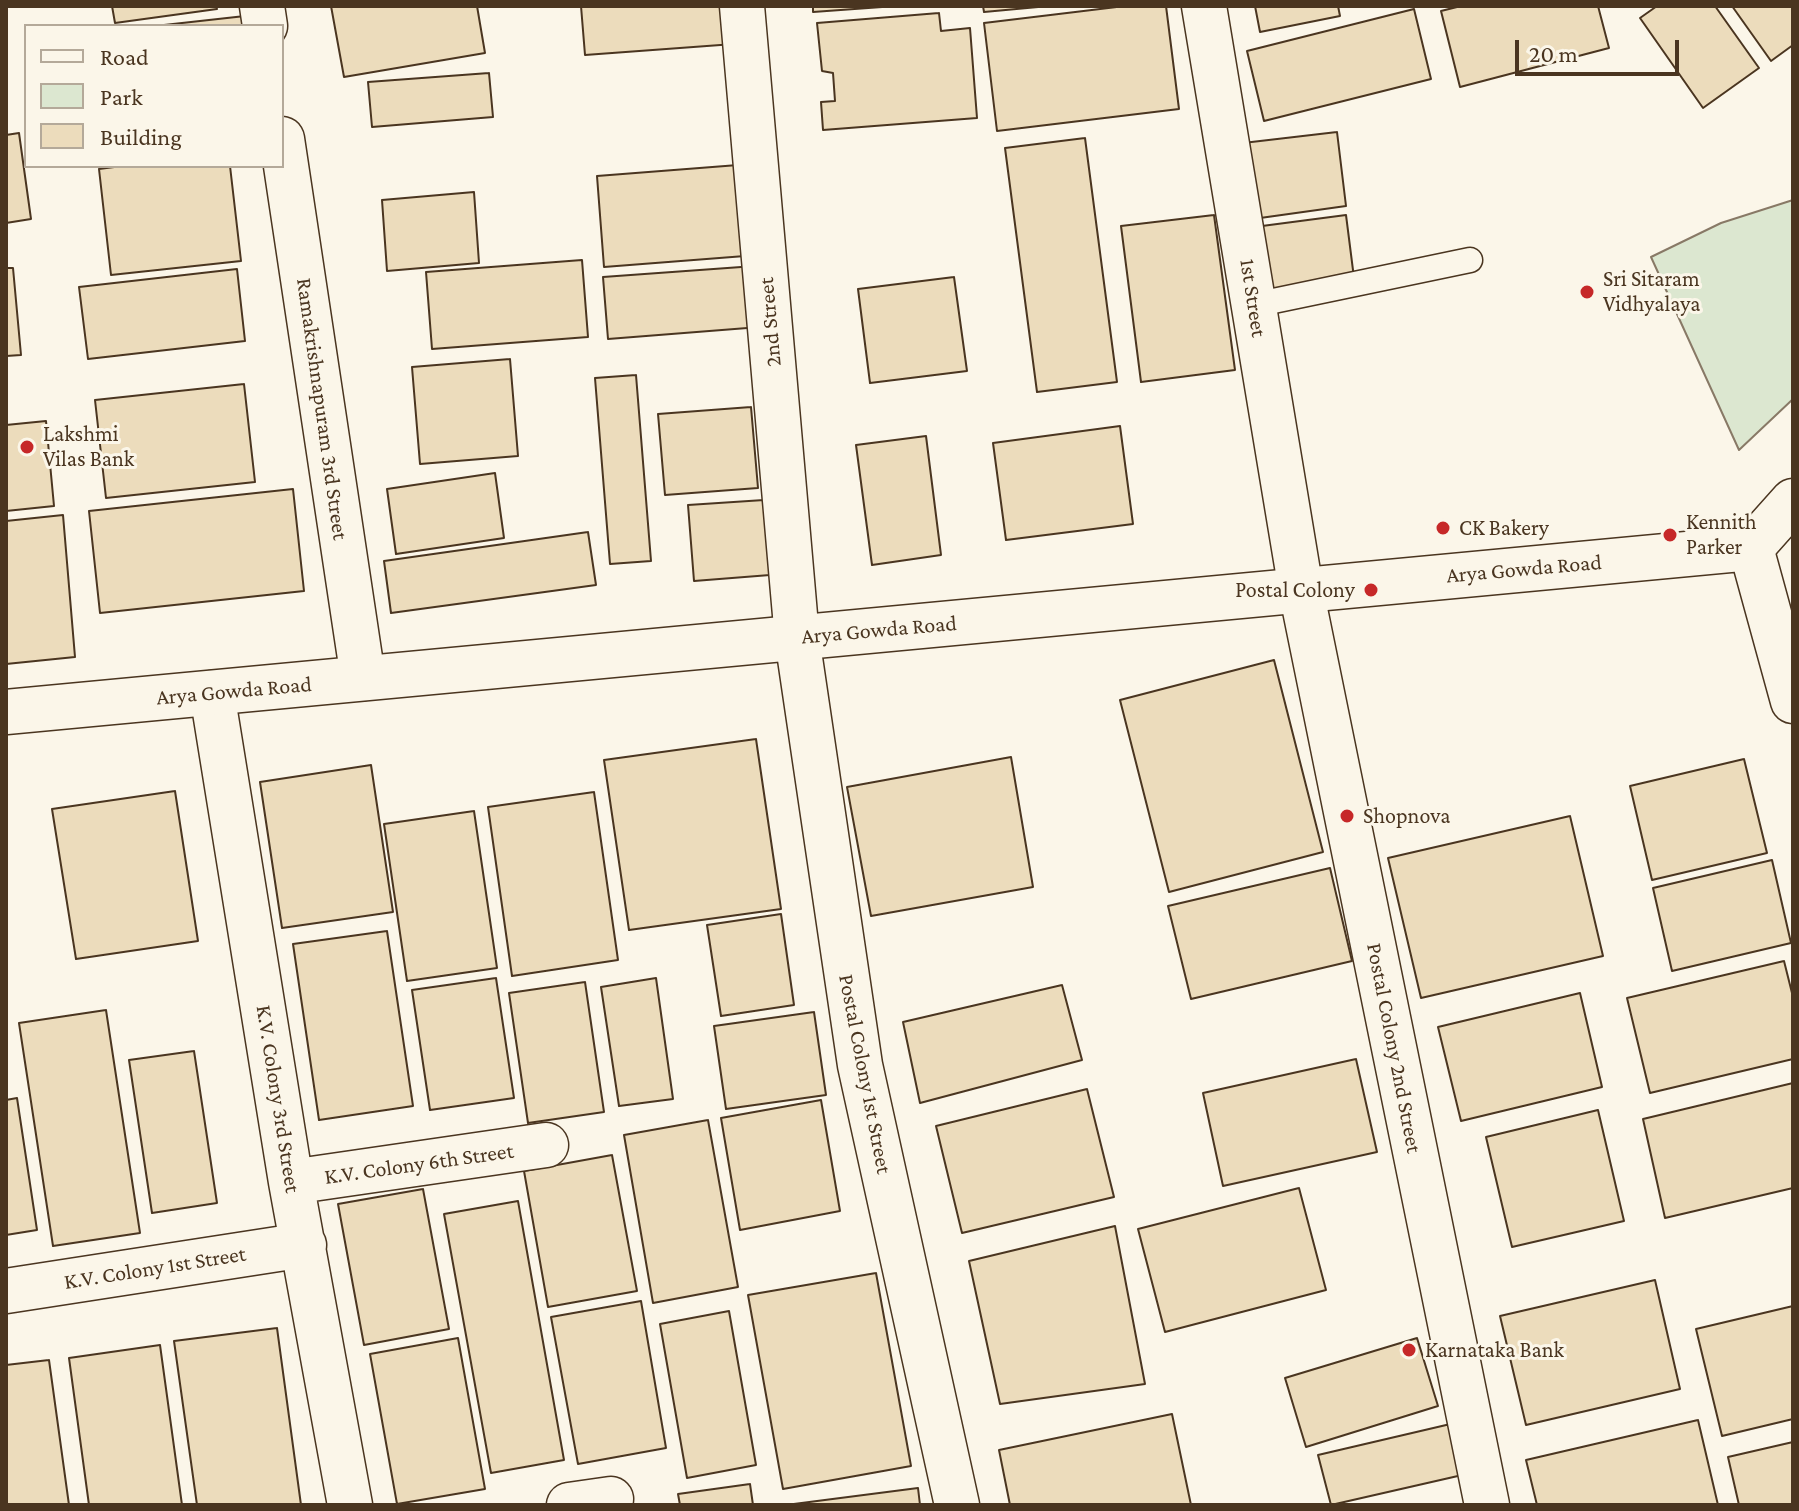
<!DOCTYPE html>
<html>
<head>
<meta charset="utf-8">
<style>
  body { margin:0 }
  #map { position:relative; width:1799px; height:1511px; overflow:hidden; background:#fbf6e9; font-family:"Crimson Pro",serif }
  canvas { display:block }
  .frame { position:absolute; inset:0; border:8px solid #4a3520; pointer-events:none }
  .legend { position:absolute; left:24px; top:24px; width:260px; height:144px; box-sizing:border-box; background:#fbf6e9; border:2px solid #b4a999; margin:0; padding:10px 14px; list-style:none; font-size:24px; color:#4a3520 }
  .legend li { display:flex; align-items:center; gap:16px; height:40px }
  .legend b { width:40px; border:2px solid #b4a999 }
  .scale { position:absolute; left:1515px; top:40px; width:164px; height:36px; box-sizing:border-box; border:4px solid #4a3520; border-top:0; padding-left:10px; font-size:24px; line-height:28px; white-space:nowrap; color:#4a3520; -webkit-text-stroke:6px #fbf6e9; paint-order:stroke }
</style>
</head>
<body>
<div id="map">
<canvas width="1799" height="1511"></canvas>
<div class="frame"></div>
<ul class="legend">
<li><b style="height:10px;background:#fbf6e9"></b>Road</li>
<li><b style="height:22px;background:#dce7d0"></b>Park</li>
<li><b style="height:22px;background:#ecdcbc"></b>Building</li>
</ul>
<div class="scale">20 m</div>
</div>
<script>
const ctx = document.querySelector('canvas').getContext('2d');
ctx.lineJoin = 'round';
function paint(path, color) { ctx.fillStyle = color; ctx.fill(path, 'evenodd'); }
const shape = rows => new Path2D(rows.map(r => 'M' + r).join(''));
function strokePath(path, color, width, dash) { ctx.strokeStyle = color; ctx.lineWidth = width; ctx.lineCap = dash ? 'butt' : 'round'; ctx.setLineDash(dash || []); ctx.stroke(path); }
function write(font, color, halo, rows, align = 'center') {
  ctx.font = font + ' "Crimson Pro",serif'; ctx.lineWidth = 6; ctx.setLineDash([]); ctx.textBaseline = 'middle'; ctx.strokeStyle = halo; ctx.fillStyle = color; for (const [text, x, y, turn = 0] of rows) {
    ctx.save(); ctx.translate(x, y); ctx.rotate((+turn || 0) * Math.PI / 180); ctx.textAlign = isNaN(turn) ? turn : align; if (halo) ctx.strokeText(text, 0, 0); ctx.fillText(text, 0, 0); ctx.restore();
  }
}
const green = shape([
  [1793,200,1793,399,1739,450,1651,257,1721,223,1793,200]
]);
const building = shape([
  [112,6,216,6,217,9,115,23,112,6],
  [331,6,477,6,485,53,344,77,331,6],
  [581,6,730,6,734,44,585,55,581,6],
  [813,6,896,6,813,12,813,6],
  [983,6,1049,6,984,12,983,6],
  [1125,6,1166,6,1179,109,997,131,984,23,1125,6],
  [1255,6,1338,6,1340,16,1260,32,1255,6],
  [1461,6,1598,6,1609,48,1460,87,1441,11,1461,6],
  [1657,6,1715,6,1759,68,1703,108,1640,18,1657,6],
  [1732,6,1793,6,1793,45,1771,61,1732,6],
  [1414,9,1431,79,1264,121,1247,51,1414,9],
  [939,13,941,31,970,28,977,118,823,130,821,102,835,101,833,73,822,71,817,23,939,13],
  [245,16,246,26,155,26,245,16],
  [489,73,493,117,372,127,368,82,489,73],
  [1337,132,1346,206,1253,219,1243,143,1337,132],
  [19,133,31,219,6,223,6,135,19,133],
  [1085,138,1117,382,1037,392,1005,148,1085,138],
  [738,165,745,256,604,267,597,176,738,165],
  [122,166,230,166,241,261,111,275,99,169,122,166],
  [474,192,479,263,387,271,382,200,474,192],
  [1214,215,1235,370,1141,382,1121,226,1214,215],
  [1346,215,1354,278,1271,289,1262,226,1346,215],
  [582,260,588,337,432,349,426,272,582,260],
  [755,266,760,327,608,339,603,277,755,266],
  [6,268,13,268,21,355,6,356,6,268],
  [237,269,245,341,88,359,79,287,237,269],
  [954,277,967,371,870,383,858,289,954,277],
  [510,359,518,456,420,464,412,367,510,359],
  [636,375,651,561,610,564,595,378,636,375],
  [244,384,255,482,106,498,95,400,244,384],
  [751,407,758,488,665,495,658,414,751,407],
  [46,421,54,506,6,511,6,425,46,421],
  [1120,426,1133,524,1006,540,993,443,1120,426],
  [926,436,941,555,872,565,856,445,926,436],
  [495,473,504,538,396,554,387,489,495,473],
  [293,489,304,591,100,613,89,511,293,489],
  [764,500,770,575,694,581,688,505,764,500],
  [63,515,75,657,6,664,6,521,63,515],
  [588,532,596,585,391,613,384,561,588,532],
  [1274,660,1323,852,1169,892,1120,700,1274,660],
  [756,739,781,909,629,930,604,760,756,739],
  [1011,757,1033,887,871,916,847,787,1011,757],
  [1744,759,1767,853,1652,880,1630,786,1744,759],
  [371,765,393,912,282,928,260,782,371,765],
  [175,791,198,941,76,959,52,809,175,791],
  [594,792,618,960,512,976,488,807,594,792],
  [474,811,497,968,407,981,384,824,474,811],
  [1570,816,1603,956,1421,998,1388,858,1570,816],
  [1772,860,1791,943,1672,971,1653,888,1772,860],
  [1330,868,1352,961,1191,999,1168,906,1330,868],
  [781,914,794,1005,721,1016,707,925,781,914],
  [387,931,413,1106,319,1120,293,944,387,931],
  [1784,961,1793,997,1793,1059,1650,1093,1627,998,1784,961],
  [496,978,514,1098,430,1110,412,990,496,978],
  [656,978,673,1099,619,1106,601,987,656,978],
  [585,982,604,1112,528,1123,509,993,585,982],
  [1062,985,1082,1060,920,1103,903,1022,1062,985],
  [1580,993,1602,1087,1461,1121,1438,1027,1580,993],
  [106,1010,140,1233,53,1246,19,1023,106,1010],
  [814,1012,826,1095,726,1109,714,1026,814,1012],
  [194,1051,217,1203,152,1213,129,1060,194,1051],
  [1356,1059,1377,1152,1223,1186,1203,1093,1356,1059],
  [1793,1083,1793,1188,1665,1218,1643,1119,1793,1083],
  [1087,1089,1114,1197,962,1233,936,1126,1087,1089],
  [17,1098,37,1230,6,1235,6,1100,17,1098],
  [821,1100,840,1211,740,1230,721,1118,821,1100],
  [1598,1110,1624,1221,1512,1247,1486,1137,1598,1110],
  [708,1120,738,1287,653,1303,624,1135,708,1120],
  [612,1155,637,1291,548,1307,524,1171,612,1155],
  [1299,1188,1326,1290,1165,1332,1138,1229,1299,1188],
  [423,1189,449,1329,364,1345,338,1204,423,1189],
  [518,1201,564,1460,491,1473,444,1214,518,1201],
  [1115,1226,1145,1384,1000,1404,969,1261,1115,1226],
  [876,1273,911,1466,783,1489,748,1295,876,1273],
  [1655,1280,1680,1389,1526,1425,1500,1316,1655,1280],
  [641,1301,666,1448,578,1464,551,1317,641,1301],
  [1793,1306,1793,1419,1722,1436,1696,1329,1793,1306],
  [729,1311,756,1465,687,1478,660,1324,729,1311],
  [277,1328,301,1505,197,1505,174,1341,277,1328],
  [458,1338,485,1489,397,1504,370,1354,458,1338],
  [1417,1338,1438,1406,1306,1447,1285,1378,1417,1338],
  [160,1345,182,1505,89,1505,69,1358,160,1345],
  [49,1360,69,1505,6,1505,6,1365,49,1360],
  [1172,1414,1191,1505,1010,1505,999,1450,1172,1414],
  [1698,1420,1718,1505,1537,1505,1526,1460,1698,1420],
  [1459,1422,1471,1473,1331,1505,1318,1455,1459,1422],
  [1793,1442,1793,1505,1739,1505,1728,1457,1793,1442],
  [750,1484,753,1505,680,1505,678,1494,750,1484],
  [918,1488,920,1505,786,1505,918,1488]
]);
const service = shape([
  [1254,305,1470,260]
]);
const minor = shape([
  [262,6,265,26],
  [742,6,797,638,860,1065,957,1505],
  [1204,6,1301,590,1487,1505],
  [282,139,363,678],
  [212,693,291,1182,350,1505],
  [291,1182,546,1145],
  [6,1291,304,1245],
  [569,1505,611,1499]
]);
const tertiary = shape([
  [1751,548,1793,501]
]);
const secondary = shape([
  [6,712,1751,548,1793,701]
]);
const markers = [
  [1587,292,8,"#c62828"],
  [27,447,8,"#c62828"],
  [1443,528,8,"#c62828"],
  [1670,535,8,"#c62828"],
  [1371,590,8,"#c62828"],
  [1347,816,8,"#c62828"],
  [1409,1350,8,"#c62828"]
];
const poiNames = [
  ["Sri Sitaram",1603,279],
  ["Vidhyalaya",1603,304],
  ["Lakshmi",43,434],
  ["Vilas Bank",43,459],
  ["Kennith",1686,522],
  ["Parker",1686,547],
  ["CK Bakery",1459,528],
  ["Postal Colony",1355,590,"right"],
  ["Shopnova",1363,816],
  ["Karnataka Bank",1425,1350]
];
const streetNames = [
  ["1st Street",1253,298,81],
  ["2nd Street",770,322,-95],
  ["Ramakrishnapuram 3rd Street",322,409,82],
  ["Arya Gowda Road",1524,569,-5],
  ["Arya Gowda Road",879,630,-5],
  ["Arya Gowda Road",234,691,-5],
  ["Postal Colony 2nd Street",1394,1048,79],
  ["Postal Colony 1st Street",865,1074,79],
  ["K.V. Colony 3rd Street",278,1099,81],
  ["K.V. Colony 6th Street",419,1164,-8],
  ["K.V. Colony 1st Street",155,1268,-9]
];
paint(green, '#dce7d0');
strokePath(green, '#887966', 2);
paint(building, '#ecdcbc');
strokePath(building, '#4a3520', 2);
strokePath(service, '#4a3520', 27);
strokePath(minor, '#4a3520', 47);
strokePath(tertiary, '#4a3520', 47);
strokePath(secondary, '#4a3520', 47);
strokePath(service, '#fbf6e9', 24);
strokePath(minor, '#fbf6e9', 44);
strokePath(tertiary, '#fbf6e9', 44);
strokePath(secondary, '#fbf6e9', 44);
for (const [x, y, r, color] of markers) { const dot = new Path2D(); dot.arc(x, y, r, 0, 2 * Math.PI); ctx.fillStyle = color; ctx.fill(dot); strokePath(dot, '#fbf6e9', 3); }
write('22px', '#4a3520', '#fbf6e9', poiNames, 'left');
write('22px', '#4a3520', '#fbf6e9', streetNames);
</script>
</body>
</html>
